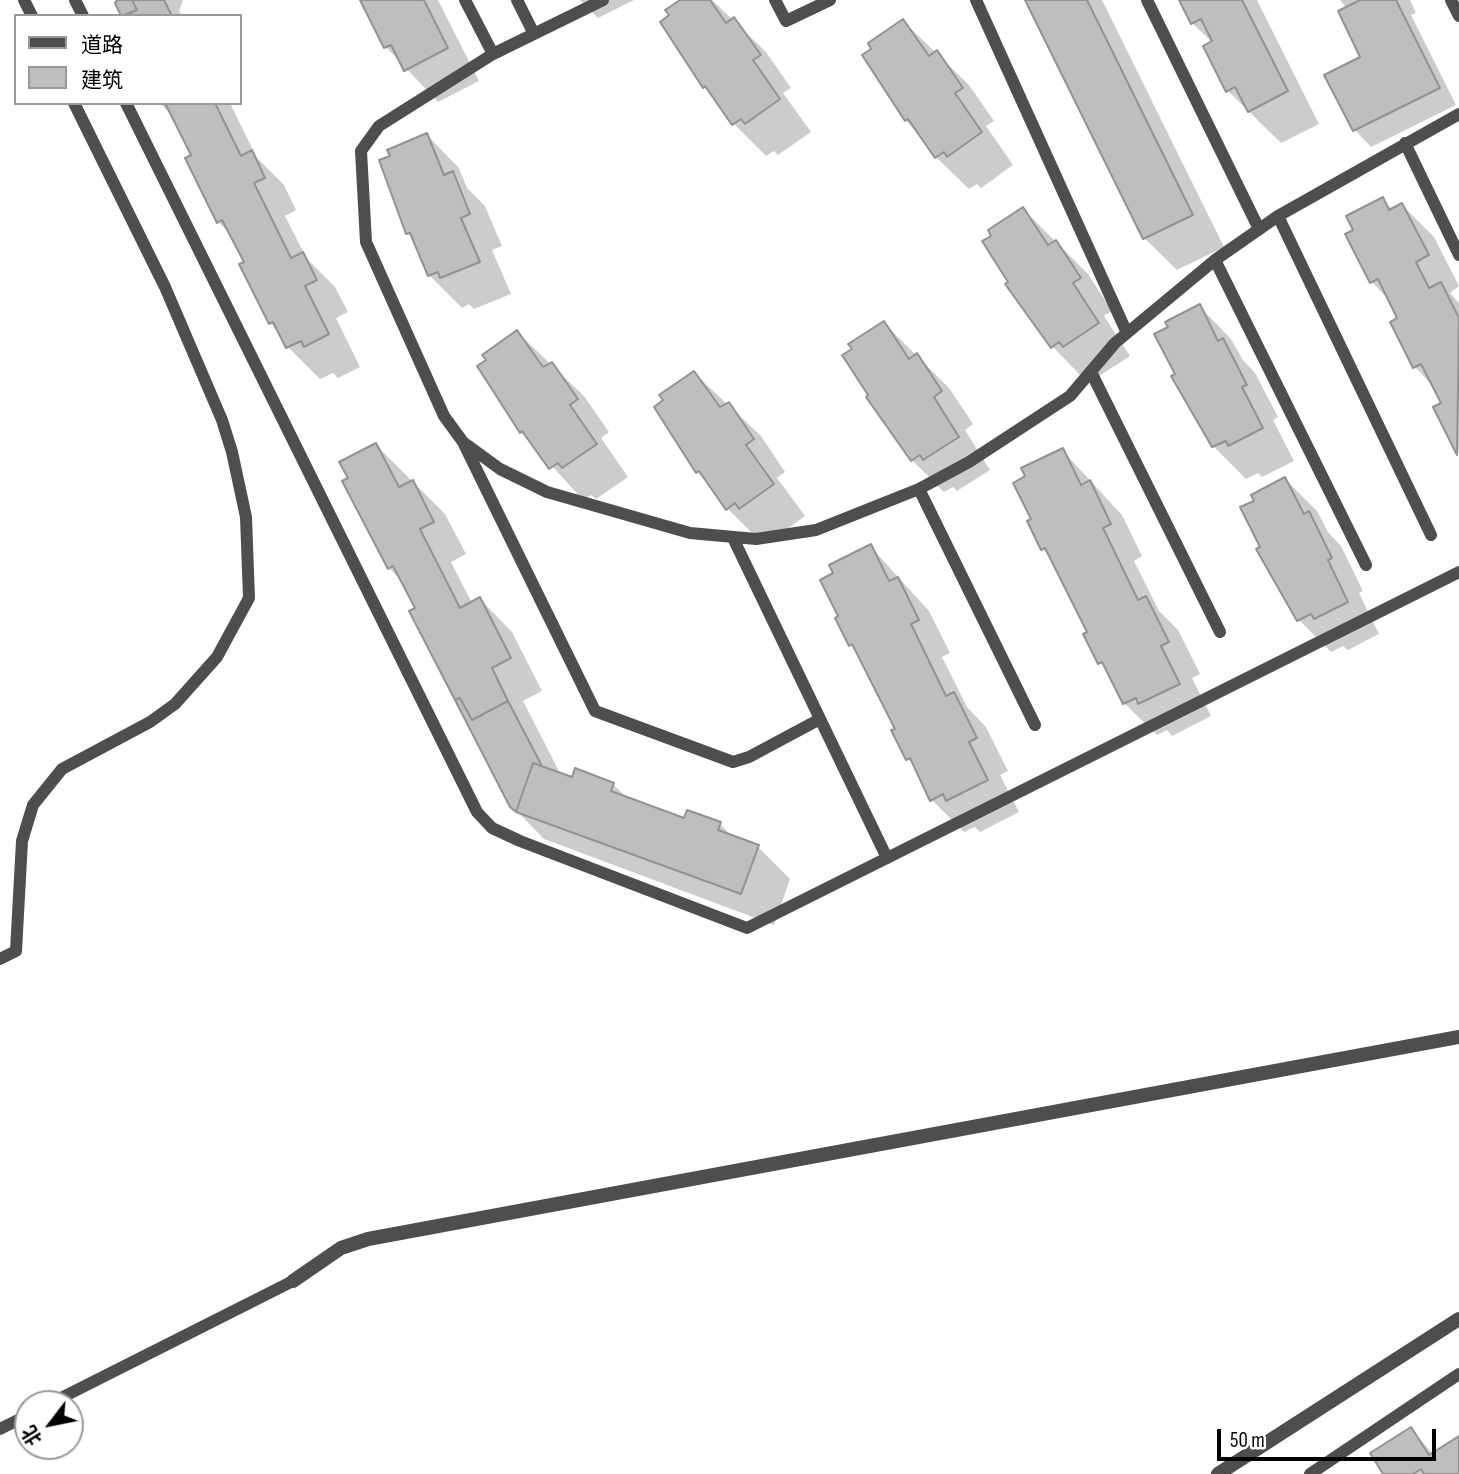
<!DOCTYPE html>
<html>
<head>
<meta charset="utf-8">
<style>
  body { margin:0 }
  #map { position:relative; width:1459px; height:1474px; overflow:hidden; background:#fff; font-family:"Sofia Sans Condensed","Noto Sans SC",sans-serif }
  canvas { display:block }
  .legend { position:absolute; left:14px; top:14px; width:228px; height:91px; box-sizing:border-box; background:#fff; border:2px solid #999; margin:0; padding:9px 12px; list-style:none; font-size:21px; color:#000 }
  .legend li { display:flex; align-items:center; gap:14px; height:35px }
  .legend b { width:35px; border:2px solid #999 }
  .north { position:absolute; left:14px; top:1390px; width:70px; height:70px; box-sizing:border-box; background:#fff; border:2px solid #999; border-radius:50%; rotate:238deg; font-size:19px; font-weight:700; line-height:28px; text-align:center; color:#000 }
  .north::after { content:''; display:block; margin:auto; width:24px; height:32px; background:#000; clip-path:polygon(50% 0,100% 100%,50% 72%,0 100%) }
  .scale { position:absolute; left:1217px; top:1429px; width:219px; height:32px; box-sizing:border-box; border:4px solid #000; border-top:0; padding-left:9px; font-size:21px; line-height:24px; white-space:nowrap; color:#000; -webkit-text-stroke:5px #fff; paint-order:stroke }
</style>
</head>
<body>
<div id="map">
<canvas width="1459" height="1474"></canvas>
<ul class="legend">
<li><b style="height:9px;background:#4e4e4e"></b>道路</li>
<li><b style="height:19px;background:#bebebe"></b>建筑</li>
</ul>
<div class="north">北</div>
<div class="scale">50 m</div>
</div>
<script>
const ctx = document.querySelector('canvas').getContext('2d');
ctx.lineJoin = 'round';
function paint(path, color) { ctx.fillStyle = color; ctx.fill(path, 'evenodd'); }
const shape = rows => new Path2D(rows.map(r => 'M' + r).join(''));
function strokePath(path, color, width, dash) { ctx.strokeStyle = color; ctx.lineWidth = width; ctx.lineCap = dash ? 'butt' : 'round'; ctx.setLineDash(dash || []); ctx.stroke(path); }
const shadow = shape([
  [119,0,183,0,179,11,183,16,123,16,117,3],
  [365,0,438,0,479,81,438,102,386,47],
  [580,0,634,0,598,18],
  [683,0,712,0,766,52,791,88,783,93,811,132,778,155,774,151,766,156,734,124,704,87,662,22,672,16],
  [1027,0,1102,0,1224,247,1177,270,1144,238],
  [1181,0,1257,0,1319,124,1281,143,1228,91,1213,43,1192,23],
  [1340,0,1410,0,1416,13,1411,15,1456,105,1371,147,1355,130,1327,75,1362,58,1347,9],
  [903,21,969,85,994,121,986,126,1013,165,981,188,977,184,969,189,936,157,906,120,865,55],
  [160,103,230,103,257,158,284,185,296,210,285,216,307,259,335,287,348,312,336,318,360,367,338,378,333,373,320,379,288,347,271,323,233,236,218,222,193,156,174,118],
  [427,135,459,168,467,188,485,206,502,246,492,250,511,294,474,309,469,304,462,308,429,275,414,239,408,233,392,157],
  [1383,200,1393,210,1402,205,1434,237,1459,286,1450,293,1459,303,1459,454,1435,408,1443,404,1434,387,1415,367,1392,322,1400,319,1391,302,1372,282,1356,230],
  [1023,209,1088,274,1112,311,1104,316,1130,356,1096,378,1084,379,1052,346,1023,309,984,242],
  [1199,306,1231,339,1243,360,1255,373,1278,417,1273,420,1294,461,1262,477,1258,473,1246,479,1213,446,1177,375,1170,328],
  [884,323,949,388,973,424,965,430,990,470,957,491,953,487,944,492,912,460],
  [517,332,584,396,609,432,601,438,628,477,596,499,591,495,583,500,521,432],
  [694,373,761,436,785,472,777,478,805,516,772,540,760,541,728,509,698,472,656,407],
  [376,445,445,514,466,554,451,562,472,603,480,599,512,632,542,691,523,701,561,775,613,784,629,800,685,820,720,824,734,838,758,847,790,879,774,925,544,839,512,806,417,609,404,583,389,568,345,482,350,479],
  [1062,450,1122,515,1142,556,1134,561,1159,611,1178,630,1200,674,1192,678,1211,716,1172,736,1167,730,1157,735,1124,703,1086,635,1089,633,1051,557,1043,549,1033,520],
  [1285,479,1317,511,1328,532,1341,546,1363,591,1359,593,1379,634,1348,650,1343,646,1331,652,1299,620,1262,548,1256,501],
  [870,546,929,611,950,653,942,657,967,707,986,727,1008,771,1000,775,1019,812,980,832,975,827,964,832,932,800,916,767,908,759,897,730,859,654,851,645,837,618,841,617,835,574],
  [1411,1429,1433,1454,1459,1438,1459,1474,1385,1474]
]);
const building = shape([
  [117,0,132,0,137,10,121,16,115,3,117,0],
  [132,0,164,0,172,16,125,16,137,10,132,0],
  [360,0,424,0,448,48,404,71,391,45,384,48,360,0],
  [680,0,710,0,726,23,734,17,761,55,753,60,780,99,745,124,741,119,732,125,705,86,703,88,660,22,669,15,665,10,680,0],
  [1025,0,1087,0,1193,215,1143,239,1025,0],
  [1179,0,1242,0,1288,91,1248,112,1235,87,1226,92,1203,46,1212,41,1201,19,1191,24,1179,0],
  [1360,0,1396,0,1440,88,1353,131,1324,75,1360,57,1338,11,1360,0],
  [903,19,929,56,937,50,963,88,955,93,982,132,947,157,944,152,935,158,908,119,905,121,862,55,871,49,868,43,903,19],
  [165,103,215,103,241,156,252,150,265,178,254,183,291,258,303,252,317,280,305,286,329,334,304,347,301,341,286,348,273,322,269,324,239,264,244,262,222,220,217,223,185,158,191,155,165,103],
  [427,133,444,175,453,171,470,214,461,218,480,262,440,278,438,272,428,276,410,233,406,234,379,160,390,156,387,150,427,133],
  [1383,197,1389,210,1402,203,1429,255,1416,262,1429,288,1441,282,1459,318,1457,455,1433,407,1441,403,1421,364,1413,368,1390,322,1397,318,1378,279,1370,283,1345,234,1353,230,1346,216,1383,197],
  [1023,207,1048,245,1056,240,1081,278,1073,283,1099,323,1063,347,1059,342,1051,348,1005,284,1008,282,982,241,991,236,988,230,1023,207],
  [1200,304,1218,341,1223,338,1247,385,1242,387,1263,428,1228,446,1226,441,1212,447,1171,376,1175,374,1154,334,1168,327,1165,322,1200,304],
  [884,321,909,359,917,353,942,391,934,397,959,437,923,460,920,455,911,461,866,397,868,395,842,355,852,349,848,344,884,321],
  [517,330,543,367,552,362,578,399,570,405,597,444,562,468,558,463,549,469,522,431,520,433,477,366,486,360,482,355,517,330],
  [694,371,720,407,729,402,754,439,746,445,774,484,739,509,735,503,726,510,699,471,696,473,654,407,663,400,659,395,694,371],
  [376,443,399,487,413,480,434,522,420,529,460,608,480,597,511,658,492,668,508,701,472,720,460,698,455,700,409,611,415,608,393,566,388,569,342,481,348,478,339,462,376,443],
  [1063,448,1081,485,1090,480,1111,524,1103,528,1138,600,1146,596,1169,642,1161,646,1180,684,1138,704,1136,698,1123,704,1102,662,1098,664,1083,634,1087,632,1045,548,1041,550,1027,521,1031,519,1013,483,1025,476,1021,468,1063,448],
  [1285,477,1304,514,1309,511,1332,558,1328,560,1348,602,1314,619,1311,614,1297,621,1256,549,1260,547,1240,507,1254,501,1251,495,1285,477],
  [871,544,889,581,898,577,919,620,911,624,946,696,954,692,977,738,969,742,988,780,946,801,943,794,930,801,910,758,906,760,891,730,895,729,852,644,849,646,835,618,838,616,820,580,833,573,829,565,871,544],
  [460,698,472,720,508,701,542,766,533,763,516,812,510,807,455,700,460,698],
  [533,763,572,777,575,768,614,783,611,791,684,818,687,810,721,822,718,830,759,845,741,894,516,812,533,763],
  [1411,1427,1429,1455,1459,1436,1459,1474,1424,1474,1421,1469,1413,1474,1383,1474,1370,1453,1411,1427]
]);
const service = shape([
  [24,0,32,16],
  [75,0,83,16],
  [465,0,493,54],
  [517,0,534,34],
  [603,0,493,54,379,126,361,151,366,242,444,416,463,442,500,469,547,492,690,533,756,539,816,530,919,489,969,462,1070,396,1115,343,1215,260,1278,216,1459,114],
  [775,0,786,21,830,0],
  [976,0,1127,333],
  [1147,0,1259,229],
  [1451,0,1459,16],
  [126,103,477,812,492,828,520,841,747,928,1459,572],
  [1405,143,1459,255],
  [1278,216,1431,535],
  [1215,260,1366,565],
  [1091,372,1220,632],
  [464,444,595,711,733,762,749,757,820,719],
  [919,489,1035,725],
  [733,538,887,858],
  [0,959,16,951,22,841,33,805,62,769,150,722,175,704,217,657,249,598,246,517,232,452,222,420,165,287,74,103],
  [49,1404,293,1281],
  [0,1429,28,1415],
  [1310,1474,1459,1374]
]);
const minor = shape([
  [293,1281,341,1248,368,1239,1459,1037],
  [1218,1474,1459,1319]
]);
paint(shadow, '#0003');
paint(building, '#bebebe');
strokePath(building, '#929292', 2);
strokePath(service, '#4e4e4e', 12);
strokePath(minor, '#4e4e4e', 14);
</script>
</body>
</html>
